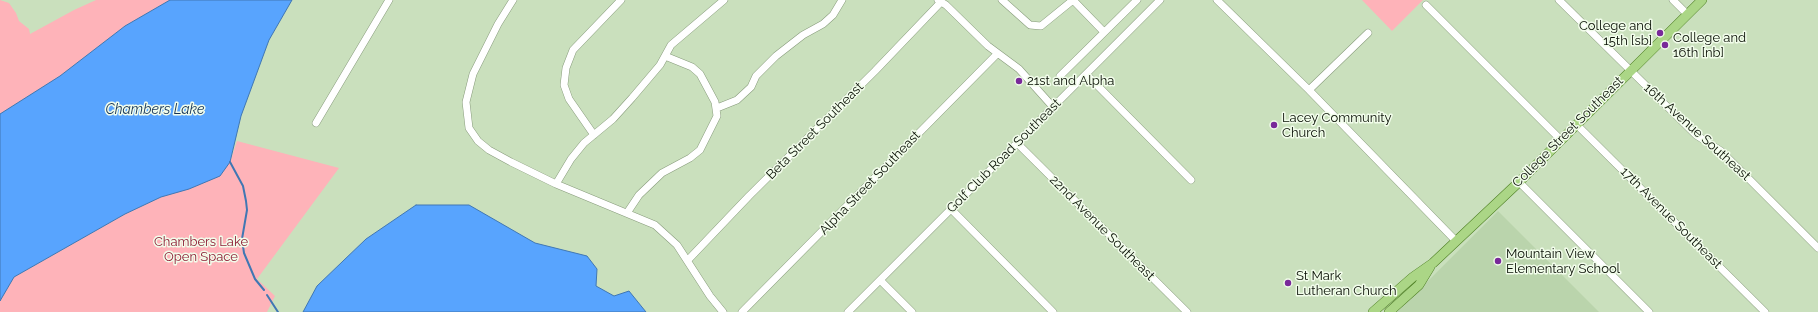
<!DOCTYPE html>
<html>
<head>
<meta charset="utf-8">
<style>
  body { margin:0 }
  canvas { display:block; background:#cae0bd }
</style>
</head>
<body>
<canvas width="1818" height="312"></canvas>
<script>
const ctx = document.querySelector('canvas').getContext('2d');
ctx.lineJoin = 'round';
function paint(path, color) { ctx.fillStyle = color; ctx.fill(path, 'evenodd'); }
const shape = rows => new Path2D(rows.map(r => 'M' + r).join(''));
function strokePath(path, color, width, dash) { ctx.strokeStyle = color; ctx.lineWidth = width; ctx.lineCap = dash ? 'butt' : 'round'; ctx.setLineDash(dash || []); ctx.stroke(path); }
function write(font, color, halo, rows, align = 'center') {
  ctx.font = font + ' Raleway,sans-serif'; ctx.lineWidth = 3; ctx.setLineDash([]); ctx.textBaseline = 'middle'; ctx.strokeStyle = halo; ctx.fillStyle = color; for (const [text, x, y, turn = 0] of rows) {
    ctx.save(); ctx.translate(x, y); ctx.rotate((+turn || 0) * Math.PI / 180); ctx.textAlign = isNaN(turn) ? turn : align; if (halo) ctx.strokeText(text, 0, 0); ctx.fillText(text, 0, 0); ctx.restore();
  }
}
const built = shape([
  [1498,211,1599,312,1397,312]
]);
const green = shape([
  [0,0,9,3,16,13,19,21,29,29,30,34,74,10,96,0,170,0,125,26,60,76,0,114],
  [1362,0,1423,0,1392,31],
  [237,141,339,168,257,279,275,296,267,312,0,312,0,301,14,277,125,214,161,197,195,186,230,162]
]);
const water = shape([
  [170,0,292,0,269,40,241,116,230,162,220,176,189,189,161,197,125,214,14,277,0,301,0,114,60,76,125,26,170,0],
  [416,205,469,205,535,243,587,256,597,269,596,286,614,296,629,291,646,312,303,312,317,286,343,261,366,239,416,205]
]);
const stream = shape([
  [230,162,243,186,246,201,247,210,242,239,244,253,255,279,264,290],
  [267,295,278,312]
]);
const minor = shape([
  [513,0,498,24,473,74,466,102,469,128,478,141,489,150,511,162,556,184,655,225,677,245,710,296,723,312],
  [938,0,946,5,988,46,1019,69,1053,107],
  [1002,0,1030,25,1041,26,1073,0],
  [1073,0,1104,32],
  [1217,0,1309,90,1455,240],
  [1559,0,1696,135,1721,151,1818,248],
  [1673,0,1687,14],
  [1426,5,1561,140],
  [1086,74,1191,180],
  [1060,76,1137,0],
  [1309,90,1368,33],
  [717,108,737,100,751,87,756,76,776,56,803,35,823,24,833,15,842,0],
  [316,123,389,0],
  [1577,125,1765,312],
  [594,135,569,99,564,85,566,68,573,50,621,0],
  [1017,143,1187,312],
  [1519,182,1649,312],
  [556,184,571,159,584,143,613,119,632,98,660,65,671,45,724,0],
  [951,209,1053,312],
  [627,213,639,195,662,173,690,158,700,150,717,116,715,102,700,74,692,67,665,56],
  [688,260,749,196,875,71,941,2],
  [880,280,912,312],
  [742,312,997,54],
  [848,312,1160,0]
]);
const major = shape([
  [1373,312,1413,277,1433,263,1519,182,1702,0],
  [1389,312,1419,285,1430,267]
]);
const markers = [
  [1660,33,4,"#79299a"],
  [1665,45,4,"#79299a"],
  [1019,81,4,"#79299a"],
  [1274,125,4,"#79299a"],
  [1498,261,4,"#79299a"],
  [1288,283,4,"#79299a"]
];
const poiNames = [
  ["College and",1652,26,"right"],
  ["15th [sb]",1652,41,"right"],
  ["College and",1673,38],
  ["16th [nb]",1673,53],
  ["21st and Alpha",1027,81],
  ["Lacey Community",1282,118],
  ["Church",1282,133],
  ["Mountain View",1506,254],
  ["Elementary School",1506,269],
  ["St Mark",1296,276],
  ["Lutheran Church",1296,291]
];
const streetNames = [
  ["Beta Street Southeast",815,131,-45],
  ["College Street Southeast",1568,132,-45],
  ["16th Avenue Southeast",1697,132,42],
  ["Golf Club Road Southeast",1004,156,-45],
  ["Alpha Street Southeast",870,183,-46],
  ["17th Avenue Southeast",1671,218,45],
  ["22nd Avenue Southeast",1102,228,45]
];
const parkNames = [
  ["Chambers Lake",201,242],
  ["Open Space",201,257]
];
const waterNames = [
  ["Chambers Lake",155,110]
];
paint(built, '#bad4ac');
paint(green, '#feb3b9');
paint(water, '#58a4fe');
strokePath(water, '#4077b3', 1);
strokePath(stream, '#4077b3', 2);
strokePath(minor, '#879b7b', 8);
strokePath(major, '#4e7f24', 10);
strokePath(minor, '#fff', 7);
strokePath(major, '#abd686', 9);
for (const [x, y, r, color] of markers) { const dot = new Path2D(); dot.arc(x, y, r, 0, 2 * Math.PI); ctx.fillStyle = color; ctx.fill(dot); strokePath(dot, '#f2fdeb', 1.5); }
write('13px', '#080f04', '#f2fdeb', poiNames, 'left');
write('13px', '#080f04', '#f2fdeb', streetNames);
write('13px', '#8e1f37', '#f2fdeb', parkNames);
write('italic 14px', '#143255', '#f2fdeb', waterNames);
</script>
</body>
</html>
